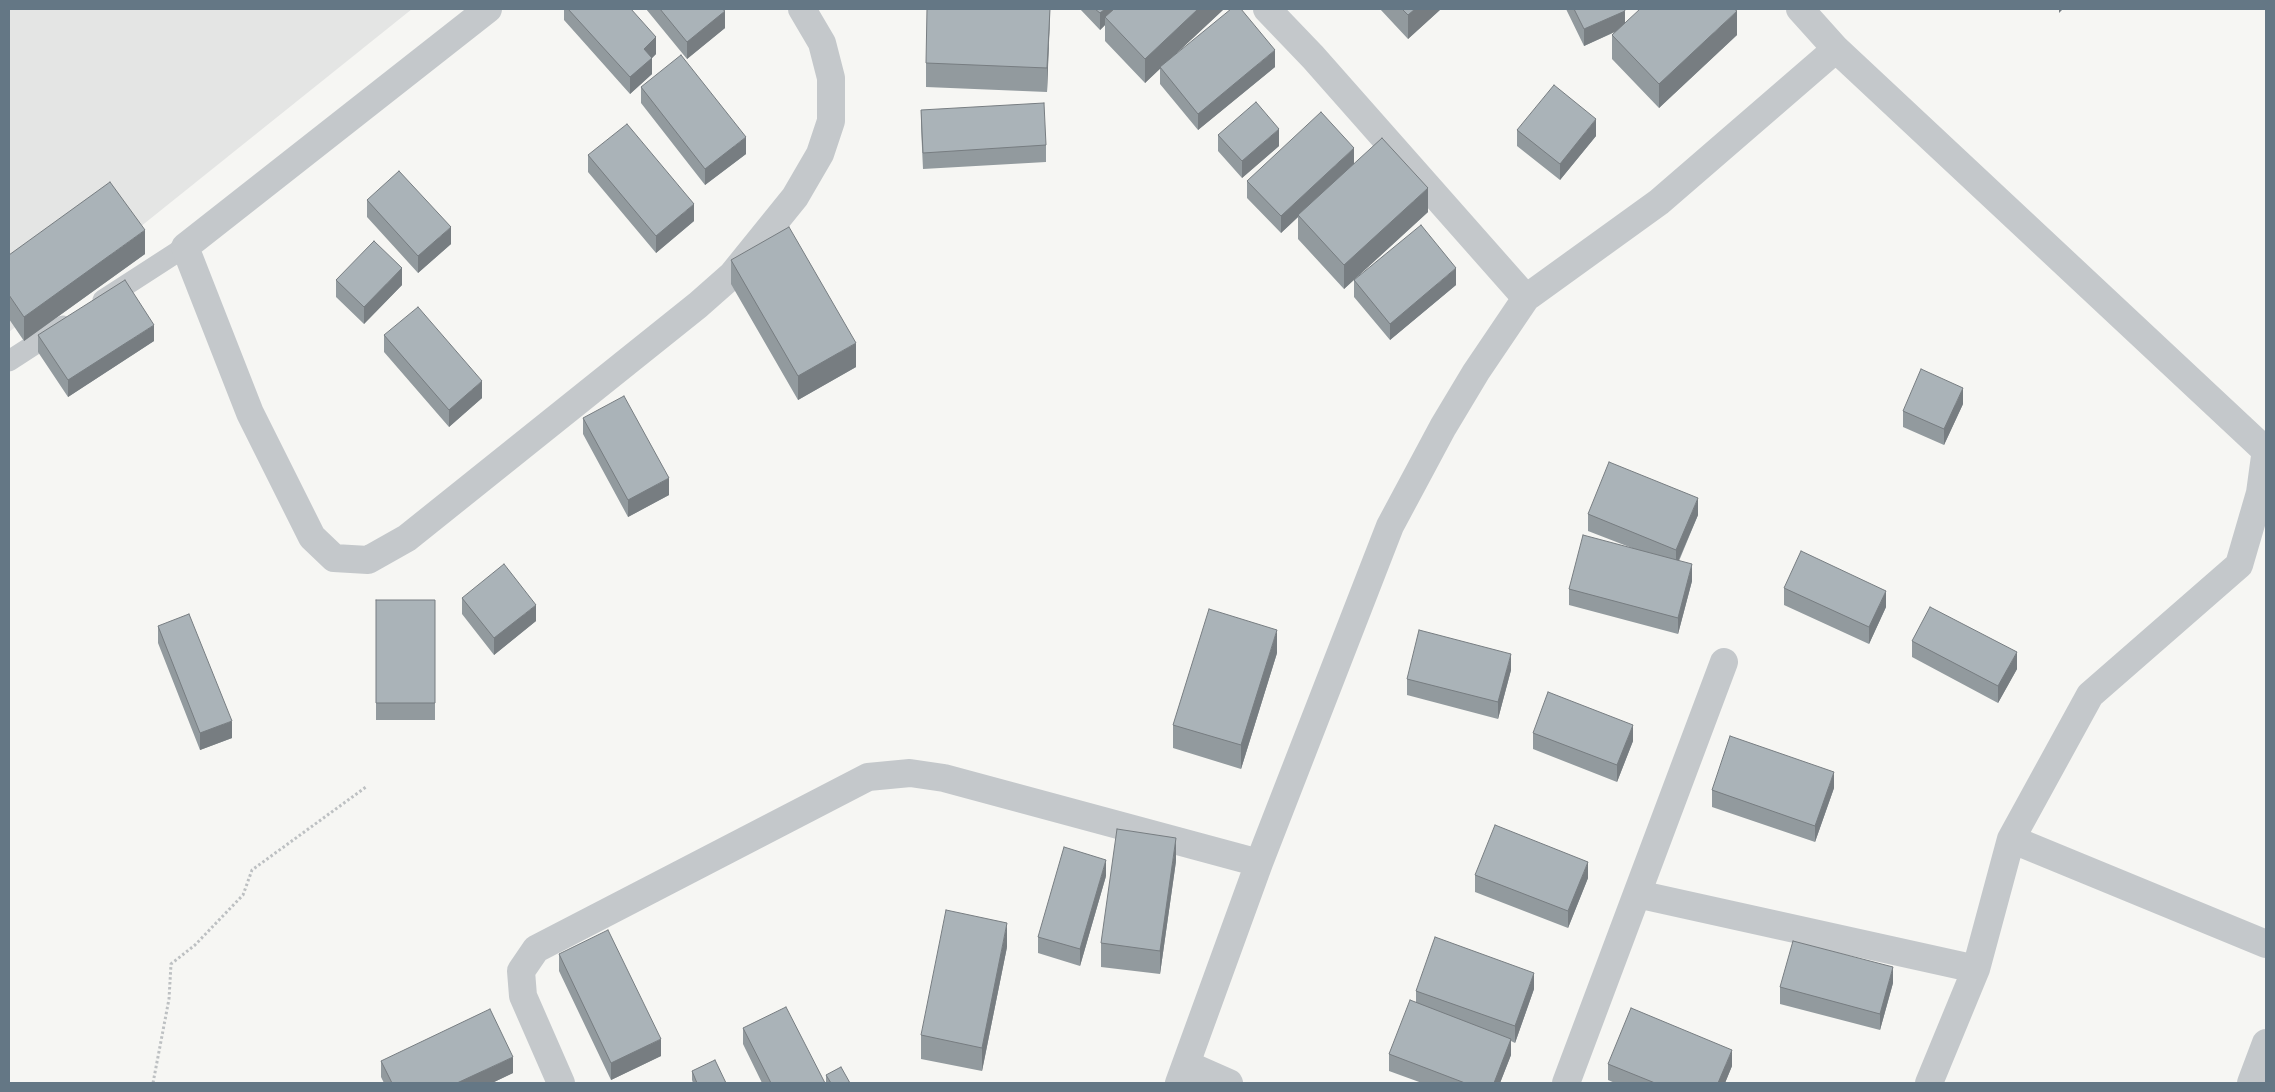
<!DOCTYPE html>
<html>
<head>
<meta charset="utf-8">
<style>
  body { margin:0 }
  #map { position:relative; width:2275px; height:1092px; overflow:hidden; background:#f6f6f3; font-family:Overpass,sans-serif }
  canvas { display:block }
  .frame { position:absolute; inset:0; border:10px solid #647785; pointer-events:none }
</style>
</head>
<body>
<div id="map">
<canvas width="2275" height="1092"></canvas>
<div class="frame"></div>
</div>
<script>
const ctx = document.querySelector('canvas').getContext('2d');
ctx.lineJoin = 'round';
function paint(path, color) { ctx.fillStyle = color; ctx.fill(path, 'evenodd'); }
const shape = rows => new Path2D(rows.map(r => 'M' + r).join(''));
function strokePath(path, color, width, dash) { ctx.strokeStyle = color; ctx.lineWidth = width; ctx.lineCap = dash ? 'butt' : 'round'; ctx.setLineDash(dash || []); ctx.stroke(path); }
const built = shape([
  [9,9,412,9,9,332]
]);
const path = shape([
  [153,1083,169,999,171,964,195,945,243,895,252,870,366,787]
]);
const service = shape([
  [103,300,185,247],
  [9,361,63,326]
]);
const minor = shape([
  [488,9,185,247,250,413,312,537,334,558,368,560,407,538,698,305,732,275,795,197,820,154,831,121,831,78,822,43,802,9],
  [1267,9,1313,57,1526,298],
  [1800,9,1836,49,2266,451],
  [2011,839,2266,944],
  [1637,894,1976,969],
  [1186,1064,1229,1083],
  [561,1083,523,996,521,971,536,949,868,777,910,773,944,778,1259,863],
  [1179,1083,1259,863,1390,526,1443,427,1476,372,1526,298,1659,202,1836,49],
  [1566,1083,1724,662],
  [1929,1083,1976,969,2011,839,2090,695,2239,565,2260,493,2266,449],
  [2251,1083,2266,1043]
]);
const wall = shape([
  [564,9,631,9,656,54,652,58,652,74,630,94,564,20],
  [646,9,722,9,725,28,687,59],
  [1050,9,1047,92,926,87,926,63],
  [1080,9,1224,9,1170,59,1275,67,1198,130,1160,84,1160,68,1145,83,1105,41,1105,25,1100,30],
  [1380,9,1441,9,1408,39],
  [1566,9,1624,9,1625,23,1737,35,1659,108,1612,59,1612,35,1615,32,1584,46],
  [641,87,746,154,705,185,641,103],
  [921,110,1046,145,1046,162,923,169,921,127],
  [1517,130,1596,136,1560,180,1517,146],
  [1218,135,1279,146,1242,178,1218,151],
  [588,155,694,221,656,253,588,172],
  [1354,163,1428,212,1344,289,1298,239,1298,217,1281,233,1247,198,1247,181],
  [367,200,451,244,418,273,367,217],
  [145,254,24,341,9,319,9,255],
  [731,260,856,367,798,400,731,284],
  [336,280,402,285,364,324,336,297],
  [1354,280,1456,285,1390,340,1354,297],
  [38,335,154,341,68,397,38,352],
  [384,335,482,398,449,427,384,352],
  [1963,404,1944,445,1903,427,1903,411],
  [583,418,669,495,628,517,583,434],
  [1588,514,1698,515,1679,561,1692,581,1678,634,1569,605,1569,589,1632,548,1588,531],
  [1784,588,1886,607,1869,644,1784,605],
  [462,598,536,621,494,655,462,614],
  [376,600,435,600,435,720,376,720],
  [158,626,232,738,200,750,158,643],
  [1912,641,2017,669,1998,703,1912,657],
  [1277,653,1241,769,1173,748,1173,725],
  [1511,670,1498,719,1407,695,1407,679],
  [1533,733,1633,741,1617,782,1533,749],
  [1834,788,1815,842,1712,807,1712,790],
  [1176,861,1160,974,1101,967,1101,943],
  [1475,875,1588,878,1568,928,1475,892],
  [1106,876,1080,966,1038,953,1038,937],
  [1007,947,982,1071,921,1059,921,1035],
  [559,954,661,1056,611,1080,559,971],
  [1893,983,1880,1030,1780,1004,1780,987],
  [1534,989,1515,1043,1511,1041,1511,1055,1500,1083,1422,1083,1389,1071,1389,1054,1416,1003,1416,991],
  [743,1028,825,1083,762,1083,743,1044],
  [381,1061,513,1073,492,1083,384,1083,381,1077],
  [1608,1064,1732,1066,1725,1083,1615,1083,1608,1080],
  [692,1071,726,1083,693,1083,692,1080],
  [826,1075,850,1083,826,1083]
]);
const shadedWall = shape([
  [1050,9,1050,18,1047,92,1047,68],
  [1105,9,1122,9,1105,17,1105,25,1100,30,1100,13],
  [1198,9,1224,9,1145,83,1145,59],
  [1415,9,1441,9,1408,39,1408,15],
  [2059,9,2063,9,2059,13],
  [725,11,725,28,687,59,687,42],
  [1625,11,1625,27,1584,46,1584,29],
  [1737,11,1737,35,1659,108,1659,84],
  [656,37,656,54,652,58,652,74,630,94,630,77,644,49],
  [1275,50,1275,67,1198,130,1198,114],
  [1596,119,1596,136,1560,180,1560,164],
  [1279,129,1279,146,1242,178,1242,161],
  [746,137,746,154,705,185,705,169],
  [1354,148,1354,164,1298,215,1298,217,1281,233,1281,216],
  [1428,188,1428,212,1344,289,1344,265],
  [694,204,694,221,656,253,656,236],
  [451,227,451,244,418,273,418,256],
  [145,230,145,254,24,341,24,317],
  [402,268,402,285,364,324,364,307],
  [1456,268,1456,285,1390,340,1390,324],
  [154,325,154,341,68,397,68,380],
  [856,343,856,367,798,400,798,376],
  [482,381,482,398,449,427,449,410],
  [1963,388,1963,404,1944,445,1944,429],
  [669,478,669,495,628,517,628,500],
  [1698,498,1698,515,1676,566,1676,550],
  [1692,564,1692,581,1678,634,1678,618],
  [1886,591,1886,607,1869,644,1869,627],
  [536,605,536,621,494,655,494,638],
  [1277,630,1277,653,1241,769,1241,745],
  [2017,652,2017,669,1998,703,1998,686],
  [1511,654,1511,670,1498,719,1498,702],
  [232,721,232,738,200,750,200,733],
  [1633,725,1633,741,1617,782,1617,765],
  [1834,772,1834,788,1815,842,1815,826],
  [1176,838,1176,861,1160,974,1160,951],
  [1106,860,1106,876,1080,966,1080,949],
  [1588,862,1588,878,1568,928,1568,911],
  [1007,923,1007,947,982,1071,982,1048],
  [1893,967,1893,983,1880,1030,1880,1014],
  [1534,973,1534,989,1515,1043,1515,1026],
  [661,1039,661,1056,611,1080,611,1063],
  [1511,1039,1511,1055,1500,1083,1494,1083],
  [1732,1050,1732,1066,1725,1083,1718,1083],
  [513,1057,513,1073,492,1083,457,1083]
]);
const building = shape([
  [568,9,631,9,656,37,644,49,652,58,630,77,568,9],
  [660,9,722,9,725,11,687,42,660,9],
  [927,9,1050,9,1047,68,926,63,927,9],
  [1095,9,1105,9,1100,13,1095,9],
  [1114,9,1198,9,1145,59,1105,17,1114,9],
  [1231,9,1241,9,1275,50,1198,114,1160,67,1231,9],
  [1402,9,1415,9,1408,15,1402,9],
  [1574,9,1624,9,1625,11,1584,29,1574,9],
  [1640,9,1734,9,1737,11,1659,84,1612,35,1640,9],
  [681,55,746,137,705,169,641,87,681,55],
  [1554,85,1596,119,1560,164,1517,130,1554,85],
  [1256,102,1279,129,1242,161,1218,135,1256,102],
  [1044,103,1046,145,923,153,921,110,1044,103],
  [1321,112,1354,148,1281,216,1247,181,1321,112],
  [627,124,694,204,656,236,588,155,627,124],
  [1382,138,1428,188,1344,265,1298,215,1382,138],
  [399,171,451,227,418,256,367,200,399,171],
  [110,182,145,230,24,317,9,295,9,255,110,182],
  [1421,225,1456,268,1390,324,1354,280,1421,225],
  [789,227,856,343,798,376,731,260,789,227],
  [374,241,402,268,364,307,336,280,374,241],
  [125,280,154,325,68,380,38,335,125,280],
  [418,307,482,381,449,410,384,335,418,307],
  [1921,369,1963,388,1944,429,1903,411,1921,369],
  [624,396,669,478,628,500,583,418,624,396],
  [1609,462,1698,498,1676,550,1588,514,1609,462],
  [1583,535,1692,564,1678,618,1569,589,1583,535],
  [1801,551,1886,591,1869,627,1784,588,1801,551],
  [504,564,536,605,494,638,462,598,504,564],
  [376,600,435,600,435,703,376,703,376,600],
  [1930,607,2017,652,1998,686,1912,641,1930,607],
  [1209,609,1277,630,1241,745,1173,725,1209,609],
  [189,614,232,721,200,733,158,626,189,614],
  [1419,630,1511,654,1498,702,1407,679,1419,630],
  [1548,692,1633,725,1617,765,1533,733,1548,692],
  [1730,736,1834,772,1815,826,1712,790,1730,736],
  [1495,825,1588,862,1568,911,1475,875,1495,825],
  [1117,829,1176,838,1160,951,1101,943,1117,829],
  [1064,847,1106,860,1080,949,1038,937,1064,847],
  [946,910,1007,923,982,1048,921,1035,946,910],
  [608,930,661,1039,611,1063,559,954,608,930],
  [1435,937,1534,973,1515,1026,1416,991,1435,937],
  [1793,941,1893,967,1880,1014,1780,987,1793,941],
  [1410,1000,1511,1039,1494,1083,1465,1083,1389,1054,1410,1000],
  [786,1007,825,1083,771,1083,743,1028,786,1007],
  [1631,1008,1732,1050,1718,1083,1655,1083,1608,1064,1631,1008],
  [490,1009,513,1057,457,1083,392,1083,381,1061,490,1009],
  [715,1060,726,1083,697,1083,692,1071,715,1060],
  [841,1067,850,1083,831,1083,826,1075,841,1067]
]);
paint(built, '#e4e5e4');
strokePath(path, '#bdc0c2', 3, [2.5, 2.5]);
strokePath(service, '#c4c8cb', 21);
strokePath(minor, '#c4c8cb', 28);
paint(wall, '#929a9e');
paint(shadedWall, '#777d81');
paint(building, '#aab3b8');
strokePath(building, '#777d81', 1);
</script>
</body>
</html>
